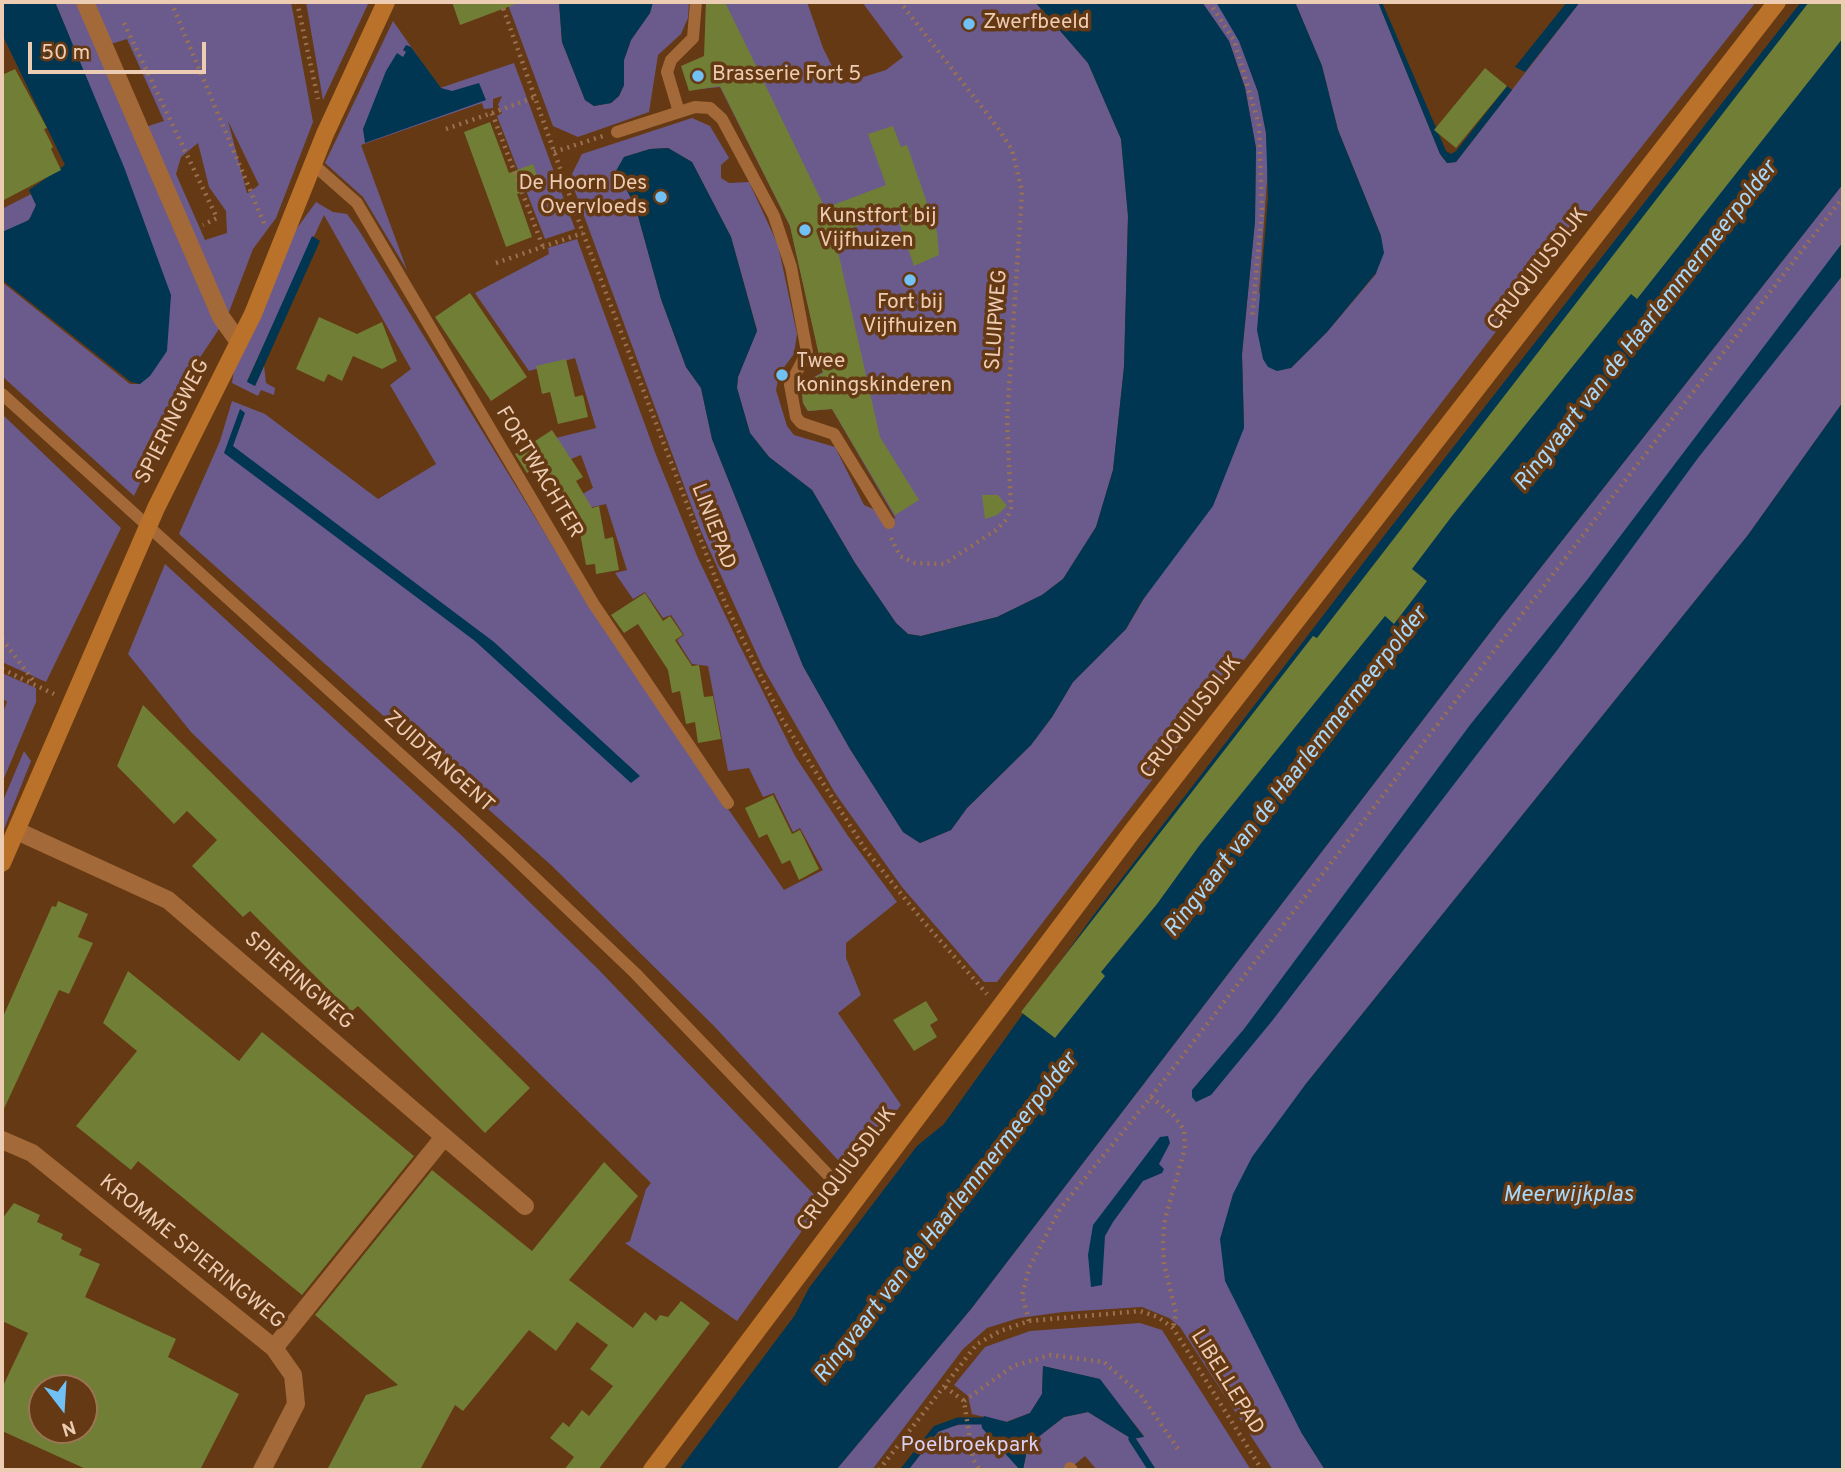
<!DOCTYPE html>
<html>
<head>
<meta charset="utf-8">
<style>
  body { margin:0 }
  #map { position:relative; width:1845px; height:1472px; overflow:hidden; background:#643913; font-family:Overpass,sans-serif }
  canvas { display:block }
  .frame { position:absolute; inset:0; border:4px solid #edccb4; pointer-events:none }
  .north { position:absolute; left:28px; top:1374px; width:70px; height:70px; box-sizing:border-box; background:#643913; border:2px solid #9b7453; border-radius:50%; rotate:163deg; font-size:19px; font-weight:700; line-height:28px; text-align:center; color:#edccb4 }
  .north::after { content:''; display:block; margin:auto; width:24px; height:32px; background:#71c1f5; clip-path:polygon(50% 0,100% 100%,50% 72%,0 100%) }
  .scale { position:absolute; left:28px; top:42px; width:178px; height:32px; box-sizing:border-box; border:4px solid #edccb4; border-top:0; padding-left:9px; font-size:21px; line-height:24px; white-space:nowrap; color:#edccb4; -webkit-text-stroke:5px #643913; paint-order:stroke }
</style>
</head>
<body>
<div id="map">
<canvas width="1845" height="1472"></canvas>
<div class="frame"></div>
<div class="north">N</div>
<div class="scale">50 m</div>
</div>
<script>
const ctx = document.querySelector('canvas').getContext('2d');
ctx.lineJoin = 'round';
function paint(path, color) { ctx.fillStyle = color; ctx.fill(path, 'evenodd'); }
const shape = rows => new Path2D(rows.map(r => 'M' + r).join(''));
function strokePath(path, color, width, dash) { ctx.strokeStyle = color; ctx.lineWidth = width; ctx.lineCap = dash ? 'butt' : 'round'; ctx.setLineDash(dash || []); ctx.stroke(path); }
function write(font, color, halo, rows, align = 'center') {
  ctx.font = font + ' Overpass,sans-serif'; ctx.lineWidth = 7; ctx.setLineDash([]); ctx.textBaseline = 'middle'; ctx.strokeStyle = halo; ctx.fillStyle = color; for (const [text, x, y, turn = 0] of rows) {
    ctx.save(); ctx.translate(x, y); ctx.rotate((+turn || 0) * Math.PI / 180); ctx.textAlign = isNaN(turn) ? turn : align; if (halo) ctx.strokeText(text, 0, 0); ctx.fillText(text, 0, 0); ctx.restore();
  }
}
const green = shape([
  [55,2,291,2,313,122,276,218,253,249,227,317,193,368,134,496,2,376,2,282,130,384,140,384,70,38],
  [127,39,164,121,136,130,98,48],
  [228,121,259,185,248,193,247,193],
  [198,143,209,187,226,211,227,233,205,240,176,174,181,157],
  [306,2,369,2,323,100],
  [507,2,559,2,562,42,585,100,594,106,611,103,619,96,624,85,624,60,631,40,650,13,653,2,689,2,688,18,681,34,658,55,649,112,578,137,553,126],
  [706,2,807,2,823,48,841,84,886,70,903,57,862,2,1035,2,1088,63,1121,139,1128,216,1124,367,1113,470,1096,527,1063,579,1042,595,997,617,921,636,908,634,896,623,855,563,812,490,769,457,750,433,737,388,738,377,757,330,731,237,692,162,668,148,650,149,624,157,616,171,635,205,661,299,686,367,701,388,712,439,803,666,850,749,903,832,920,843,951,830,967,808,1031,745,1052,717,1073,682,1126,629,1244,428,1242,354,1255,221,1256,148,1245,88,1229,41,1202,2,1216,2,1224,12,1239,40,1258,92,1266,133,1268,166,1259,292,1291,368,1327,332,1376,274,1381,236,1338,130,1322,66,1295,2,1378,2,1440,154,1447,163,1456,162,1580,2,1756,2,1511,312,997,982,984,982,902,887,835,793,763,668,700,529,570,178,582,154,692,118,710,126,729,158,721,165,721,178,729,183,749,182,778,245,797,334,794,354,779,374,776,390,787,426,794,435,835,447,864,505,896,519,832,409,808,411,803,403,801,384,823,372,790,226,720,87,691,90,682,69,705,56],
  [393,21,440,88,514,63,575,229,545,239,497,116,502,113,498,105,502,96,493,99,493,108,484,109,482,103,361,145,407,270,363,197,325,163],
  [1843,184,1843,402,1748,535,1305,1085,1301,1432,1325,1470,1273,1470,1180,1327,1169,1318,1142,1307,1063,1312,1019,1318,987,1328,963,1349,872,1470,836,1470,971,1309,1501,618],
  [31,194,36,205,35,213,23,225,2,232,2,209],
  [316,202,333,212,347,214,358,229,600,623,784,890,823,870,800,828,793,832,774,793,763,797,749,768,728,771,708,666,692,664,677,640,684,635,671,615,663,618,645,592,633,599,615,573,627,570,606,504,588,508,579,496,593,488,581,455,571,459,556,438,596,428,575,358,529,371,475,293,549,254,548,248,577,239,656,455,697,556,739,644,795,756,848,836,897,902,846,943,846,958,861,995,838,1013,901,1105,849,1172,714,1026,551,865,179,534,220,441,232,401,265,414,378,499,436,464,390,385,411,369,324,215,247,381,255,386,264,366,266,383,275,388,274,395,261,390,258,396,232,383,234,370,292,235],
  [2,414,121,528,46,682,2,662],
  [165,564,459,833,598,969,822,1203,737,1321,625,1243,630,1241,646,1189,651,1183,191,732,128,654],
  [2,673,36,688,36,702,2,783,2,714,7,702,2,698],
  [24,751,31,761,2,834,2,803],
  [1140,1323,1162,1330,1251,1470,1097,1470,1085,1456,1068,1470,1023,1470,1028,1445,1064,1417,1088,1412,1132,1439,1144,1436,1099,1379,1043,1366,1042,1394,1030,1413,1006,1422,972,1414,968,1396,954,1385,985,1347,1030,1331],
  [981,1421,1021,1470,904,1470,936,1429]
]);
const water = shape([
  [2,2,55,2,124,167,171,295,167,351,150,376,140,384,131,382,2,280,2,232,29,220,36,205,29,190,65,165,2,34],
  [559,2,653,2,650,13,631,40,624,60,624,85,619,96,611,103,594,106,585,100,562,42],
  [1035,2,1202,2,1229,41,1245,88,1256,148,1255,221,1242,354,1244,428,1213,506,1142,601,1126,629,1073,682,1052,717,1031,745,967,808,951,830,920,843,903,832,850,749,803,666,712,439,701,388,686,367,661,299,635,205,616,171,624,157,650,149,668,148,692,162,731,237,757,331,738,377,737,388,750,433,769,457,812,490,855,563,896,623,908,634,921,636,997,617,1042,595,1063,579,1096,527,1113,470,1124,367,1128,216,1121,139,1088,63],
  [1216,2,1295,2,1322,66,1338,130,1381,236,1384,253,1376,273,1327,332,1291,368,1277,371,1268,367,1263,359,1257,330,1268,198,1266,133,1258,92,1239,41],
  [1378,2,1382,2,1446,151,1451,154,1456,151,1507,86,1512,90,1456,162,1447,163,1440,154],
  [1567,2,1580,2,1525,72,1515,67],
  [1801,2,1843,2,1843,184,1501,618,971,1309,836,1470,679,1470,795,1315,809,1288,917,1146,944,1124,1093,916,1387,532],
  [406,45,411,47,441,88,452,91,479,83,486,100,365,143,363,129,386,71,397,53,403,57,406,52,403,50],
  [312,236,320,241,255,386,247,382],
  [1843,242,1843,275,1698,458,1558,649,1272,1021,1211,1095,1196,1102,1192,1097,1192,1090,1244,1029,1470,725,1587,580],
  [1843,402,1843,1470,1325,1470,1301,1432,1225,1281,1220,1239,1233,1194,1252,1157,1305,1085,1748,535],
  [240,409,245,413,233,446,494,642,640,776,631,783,475,641,224,453],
  [1168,1136,1170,1143,1159,1164,1164,1169,1162,1173,1143,1181,1113,1222,1105,1236,1102,1285,1091,1287,1088,1255,1093,1225,1160,1137],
  [1043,1366,1100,1379,1144,1437,1132,1439,1088,1412,1064,1417,1028,1445,1023,1470,1020,1470,982,1428,981,1421,984,1416,1007,1422,1030,1413,1042,1394]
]);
const stream = shape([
  [1132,1439,1152,1470],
  [904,1470,936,1429,958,1421,981,1421]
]);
const building = shape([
  [452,2,516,2,516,4,460,25],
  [706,2,725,2,825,208,886,185,868,134,893,126,901,147,907,145,937,232,939,255,914,266,896,213,834,234,880,437,919,500,895,515,832,409,808,411,803,403,801,384,823,373,790,226,720,86,689,91,681,66,704,56],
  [1809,2,1843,2,1843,38,1637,299,1631,294,1452,516,1412,569,1427,581,1394,624,1385,616,1199,846,1157,904,1101,972,1105,976,1055,1038,1021,1012,1313,636,1317,638],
  [1485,68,1507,86,1456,148,1434,130],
  [15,69,47,128,44,129,53,147,51,149,61,170,2,201,2,75],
  [490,122,509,173,533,164,541,187,517,194,532,237,506,247,464,132],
  [470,293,527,377,491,401,435,317],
  [319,317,357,334,382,322,397,361,382,369,353,356,342,381,328,374,324,382,296,369],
  [566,359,575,397,583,395,588,417,558,424,550,392,542,394,536,366],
  [552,430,583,477,576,481,592,508,599,506,605,539,613,537,619,570,596,574,595,564,586,565,580,533,572,534,568,512,538,466,527,473,515,454],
  [982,495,998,495,1007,506,997,515,985,519],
  [645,593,663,621,670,616,683,635,675,640,692,666,699,665,704,697,713,696,721,739,698,743,695,722,686,724,680,691,672,693,668,670,638,624,624,633,611,615],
  [143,705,530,1088,485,1133,358,1006,351,1012,250,911,243,917,192,866,217,840,187,811,174,824,117,766],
  [773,795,792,834,800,830,819,869,799,880,790,860,782,864,767,834,759,838,745,808],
  [58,901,88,914,78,937,93,943,69,994,59,990,2,1113,2,1019,52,906,56,907],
  [128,971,239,1061,262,1032,414,1156,302,1295,138,1161,131,1170,76,1126,137,1051,103,1023],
  [926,1001,938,1020,930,1025,937,1037,914,1051,893,1020],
  [604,1162,638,1196,569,1280,633,1328,645,1312,656,1321,660,1315,668,1317,681,1301,710,1323,598,1470,564,1470,574,1457,550,1438,563,1422,569,1427,582,1410,589,1416,613,1386,590,1369,608,1345,577,1322,556,1351,529,1330,463,1411,455,1405,420,1470,327,1470,366,1395,398,1385,315,1315,432,1170,532,1251],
  [14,1203,40,1215,37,1222,63,1234,61,1239,82,1249,79,1255,100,1264,85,1297,176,1339,168,1357,239,1394,200,1470,88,1470,2,1431,2,1388,28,1333,2,1321,2,1219],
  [42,1388,84,1388,84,1430,42,1430]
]);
const path = shape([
  [171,2,266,228],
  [297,2,318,99],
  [501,2,583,233,725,603,782,719,865,849,923,921,987,994],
  [1209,2,1234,40,1259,125,1262,209,1252,319],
  [124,23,217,218,203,225],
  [492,113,535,97],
  [446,129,492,113,543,247],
  [554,152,603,136],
  [496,263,583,233],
  [891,538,900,556,915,563,944,564,996,530,1007,519,1011,508,1007,420,1022,191,1012,150,998,128,900,2],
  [2,639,35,683],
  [2,669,54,694],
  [1151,1097,1174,1116,1184,1130,1185,1148,1165,1219,1163,1239,1164,1264,1176,1313,1173,1328],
  [1029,1321,1022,1295,1029,1268,1060,1209,1151,1097,1843,197],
  [945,1387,964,1401,973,1459,980,1470],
  [964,1401,1013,1366,1051,1355,1104,1362,1140,1394,1178,1449],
  [879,1470,977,1344,1000,1331,1029,1321,1140,1311,1158,1317,1173,1328,1262,1470]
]);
const lane = shape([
  [679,112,667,72,671,60,693,38,696,2],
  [617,132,695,107,710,108,722,119,774,216,791,267,807,352,790,385,796,417,801,423,834,434,889,523],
  [314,165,357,203,593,603,728,803],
  [2,394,507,851,635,973,832,1179],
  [1070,1468,1072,1470]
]);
const street = shape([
  [85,2,221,317,239,342],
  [17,831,168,900,525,1206],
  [2,1140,32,1153,274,1348,293,1375,296,1404,262,1470],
  [274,1348,444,1137]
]);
const secondary = shape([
  [2,863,156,508,253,314,325,134,386,2],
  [652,1470,1131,833,1777,2]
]);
const markers = [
  [969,24,7,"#71c1f5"],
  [698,76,7,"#71c1f5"],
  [661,197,7,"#71c1f5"],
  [805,230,7,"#71c1f5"],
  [910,280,7,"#71c1f5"],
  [782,375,7,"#71c1f5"]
];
const poiNames = [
  ["Zwerfbeeld",983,24],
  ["Brasserie Fort 5",712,76],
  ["De Hoorn Des",647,185,"right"],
  ["Overvloeds",647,209,"right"],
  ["Kunstfort bij",819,218],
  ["Vijfhuizen",819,242],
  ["Fort bij",910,304,"center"],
  ["Vijfhuizen",910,328,"center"],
  ["Twee",796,363],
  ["koningskinderen",796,387]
];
const streetNames = [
  ["CRUQUIUSDIJK",1539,270,-52],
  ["SLUIPWEG",998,320,-86],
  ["SPIERINGWEG",174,422,-63],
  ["FORTWACHTER",538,473,59],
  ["LINIEPAD",712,527,69],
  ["CRUQUIUSDIJK",1192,718,-52],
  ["ZUIDTANGENT",438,763,42],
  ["SPIERINGWEG",298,982,41],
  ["CRUQUIUSDIJK",848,1170,-53],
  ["KROMME SPIERINGWEG",191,1253,39],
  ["LIBELLEPAD",1226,1383,58]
];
const parkNames = [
  ["Poelbroekpark",970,1447]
];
const waterNames = [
  ["Ringvaart van de Haarlemmermeerpolder",1647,327,-52],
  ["Ringvaart van de Haarlemmermeerpolder",1297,773,-52],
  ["Meerwijkplas",1568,1196],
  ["Ringvaart van de Haarlemmermeerpolder",947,1219,-52]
];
paint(green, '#6b5b8d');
paint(water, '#003652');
strokePath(stream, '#003652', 7);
paint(building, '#717e36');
strokePath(path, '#997151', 4.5, [2, 5]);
strokePath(lane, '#a46938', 12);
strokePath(street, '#a46938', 18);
strokePath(secondary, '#ba7129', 18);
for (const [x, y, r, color] of markers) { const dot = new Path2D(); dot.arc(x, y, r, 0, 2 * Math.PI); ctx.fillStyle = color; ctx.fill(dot); strokePath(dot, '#643913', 2.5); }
write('21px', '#edccb4', '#643913', poiNames, 'left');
write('21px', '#edccb4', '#643913', streetNames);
write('21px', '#dad0f3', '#643913', parkNames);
write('italic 23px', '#a5d8fb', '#643913', waterNames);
</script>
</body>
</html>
